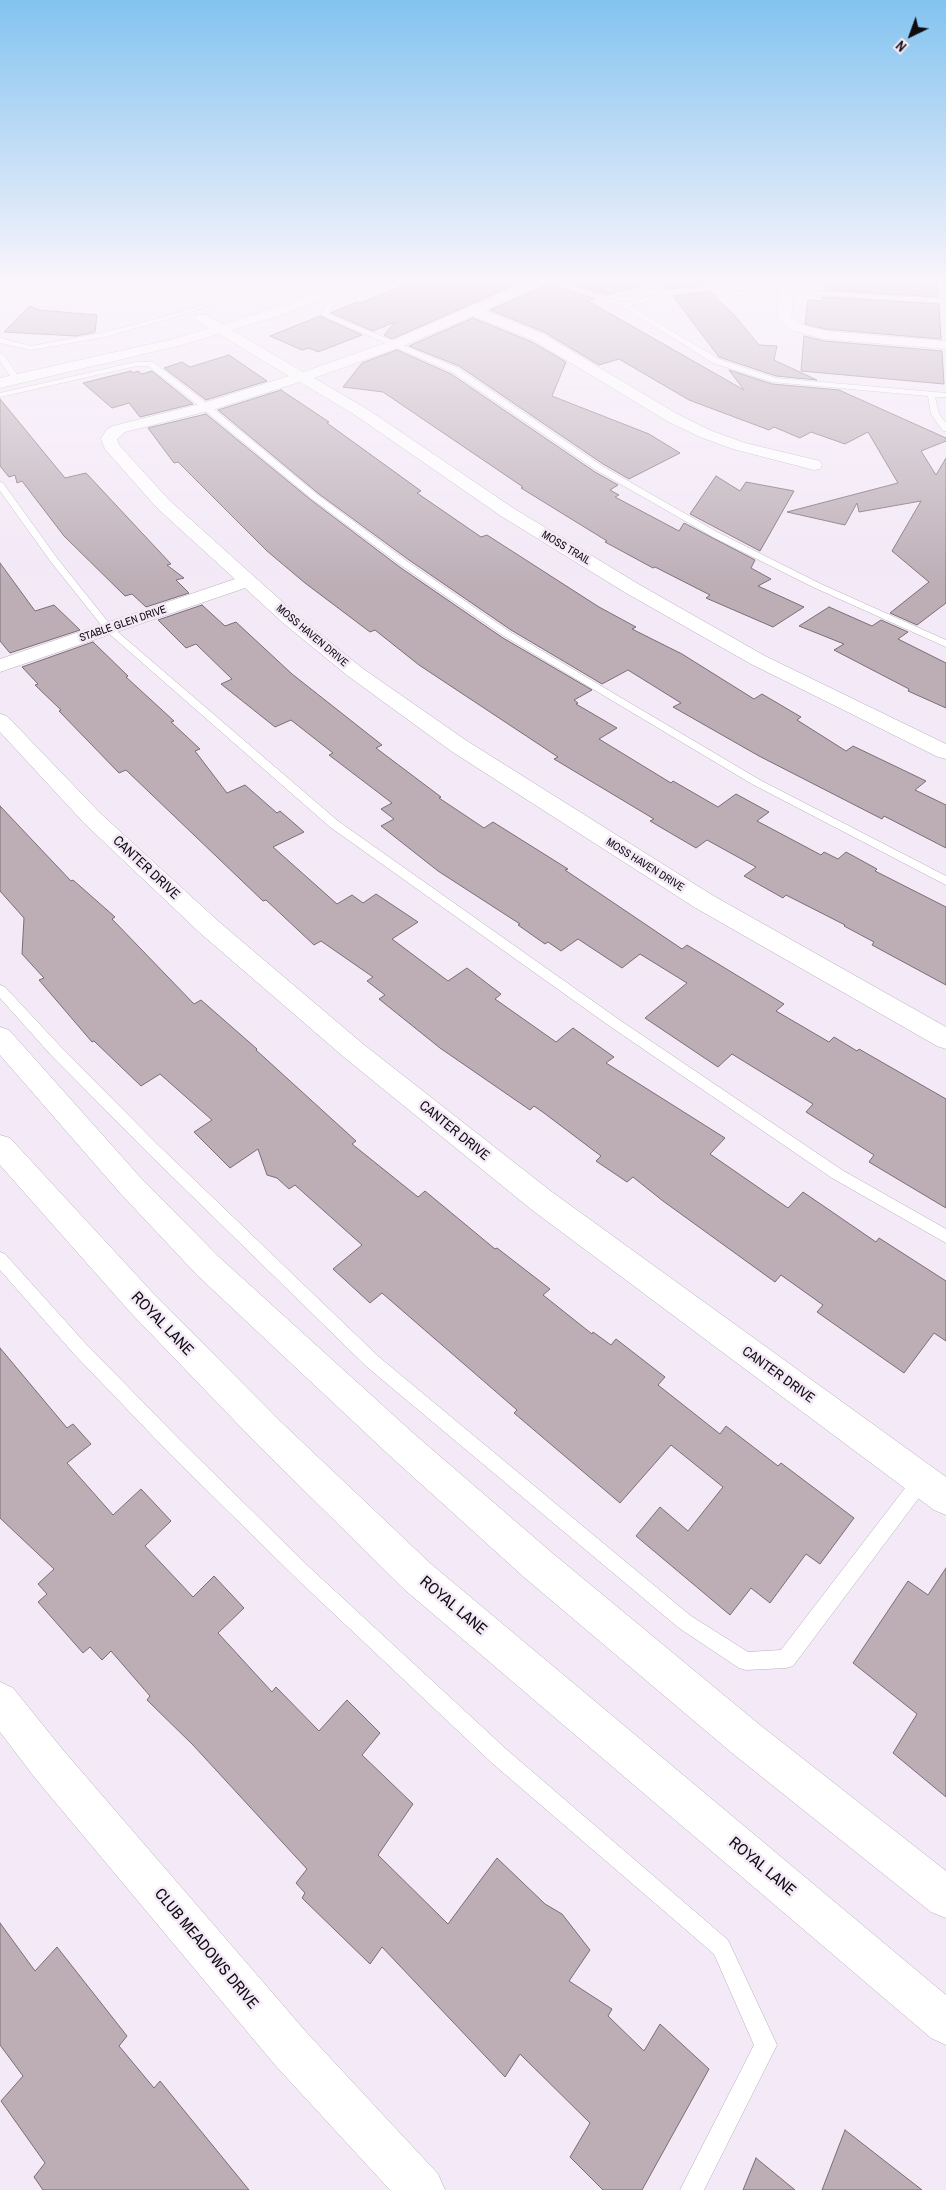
<!DOCTYPE html>
<html>
<head>
<meta charset="utf-8">
<style>
  body { margin:0 }
  #map { position:relative; width:946px; height:2190px; overflow:hidden; background:#f3e9f7; font-family:"Archivo Narrow",sans-serif }
  canvas { display:block }
  .north { position:absolute; left:886px; top:10px; width:50px; height:50px; -webkit-text-stroke:4px #f3e9f7; paint-order:stroke; rotate:222deg; font-size:14px; font-weight:700; line-height:20px; text-align:center; color:#0f0c10 }
  .north::after { content:''; display:block; margin:auto; width:18px; height:22px; background:#0f0c10; clip-path:polygon(50% 0,100% 100%,50% 72%,0 100%) }
</style>
</head>
<body>
<div id="map">
<canvas width="946" height="2190"></canvas>
<div class="north">N</div>
</div>
<script>
const ctx = document.querySelector('canvas').getContext('2d');
ctx.lineJoin = 'round';
function paint(path, color) { ctx.fillStyle = color; ctx.fill(path, 'evenodd'); }
const shape = rows => new Path2D(rows.map(r => 'M' + r).join(''));
function strokePath(path, color, width, dash) { ctx.strokeStyle = color; ctx.lineWidth = width; ctx.lineCap = dash ? 'butt' : 'round'; ctx.setLineDash(dash || []); ctx.stroke(path); }
function write(font, color, halo, rows, align = 'center') {
  ctx.font = font + ' "Archivo Narrow",sans-serif'; ctx.lineWidth = 5; ctx.setLineDash([]); ctx.textBaseline = 'middle'; ctx.strokeStyle = halo; ctx.fillStyle = color; for (const [text, x, y, turn = 0] of rows) {
    ctx.save(); ctx.translate(x, y); ctx.rotate((+turn || 0) * Math.PI / 180); ctx.textAlign = isNaN(turn) ? turn : align; if (halo) ctx.strokeText(text, 0, 0); ctx.fillText(text, 0, 0); ctx.restore();
  }
}
const building = shape([
  [423,278,530,278,392,339,384,335,395,322,373,331,331,313,357,302,360,303,423,278],
  [642,278,643,285,607,295,556,279,642,278],
  [660,278,695,278,703,285,668,289,660,278],
  [828,278,937,278,938,297,825,290,828,278],
  [549,284,595,299,588,301,744,390,729,370,772,384,839,390,946,438,946,441,921,451,936,475,946,458,946,603,917,625,890,613,929,582,892,551,921,501,859,512,857,503,845,525,787,512,898,483,868,432,845,444,811,432,800,438,774,427,769,430,689,400,619,359,599,365,544,332,490,310,549,284],
  [710,292,734,315,759,345,777,346,774,360,817,380,776,376,719,357,673,296,710,292],
  [823,297,939,304,941,339,825,329,805,324,808,300,822,301,823,297],
  [30,306,39,310,97,315,95,332,76,336,4,332,30,306],
  [320,316,362,335,318,352,309,348,302,350,270,336,320,316],
  [473,318,532,342,566,362,552,396,649,434,680,453,629,479,603,464,459,366,409,346,473,318],
  [804,336,824,341,942,351,944,384,801,371,804,336],
  [397,350,451,374,595,472,618,485,610,490,619,495,615,497,679,531,684,523,755,560,751,568,771,579,758,586,804,607,773,627,706,598,710,595,655,567,653,568,605,542,607,541,521,488,523,487,383,392,343,387,362,363,397,350],
  [229,355,267,381,206,400,164,368,182,362,190,367,229,355],
  [131,371,133,373,138,371,142,374,152,371,193,404,140,417,129,403,112,408,83,383,131,371],
  [281,390,329,422,327,423,421,491,417,493,481,537,487,535,599,607,636,627,632,629,682,654,754,699,762,694,801,717,797,720,846,751,853,746,926,781,915,790,946,805,946,848,884,816,882,819,759,756,673,707,681,703,628,670,602,684,511,630,409,560,319,494,218,410,281,390],
  [0,399,65,478,86,473,171,564,167,565,184,578,176,580,189,593,146,607,132,594,125,596,64,536,22,481,17,483,15,475,9,477,0,466,0,399],
  [206,414,311,500,401,568,503,638,592,690,574,700,578,703,576,704,617,728,599,739,671,783,673,781,718,807,736,794,769,812,757,821,821,855,824,852,838,859,846,852,877,869,875,871,946,907,946,985,872,945,874,942,844,926,845,925,786,895,783,898,744,876,756,867,707,840,696,848,650,821,654,819,554,759,558,757,419,665,375,630,370,632,305,583,267,551,178,462,174,463,148,428,206,414],
  [716,476,740,491,746,482,794,491,760,551,690,514,716,476],
  [0,563,35,611,54,605,80,630,10,653,0,641,0,563],
  [202,605,225,626,236,622,292,674,382,745,376,748,441,797,439,798,484,828,493,822,568,869,565,870,682,949,687,945,784,1004,776,1011,829,1042,834,1037,857,1051,859,1049,946,1099,946,1208,869,1162,874,1155,806,1112,813,1104,732,1054,718,1067,645,1018,687,983,640,954,622,968,578,939,561,951,548,942,545,944,518,925,520,924,438,871,381,826,394,819,381,809,392,803,329,755,333,753,291,720,275,727,221,684,232,679,196,644,186,648,158,620,202,605],
  [829,607,872,626,881,620,908,632,898,639,946,663,946,708,908,691,909,689,834,650,844,644,799,626,829,607],
  [93,642,128,676,126,677,174,721,171,722,200,749,195,751,227,793,245,785,277,813,280,811,304,832,273,847,337,904,352,895,363,903,376,894,418,922,392,939,448,981,467,968,501,994,495,999,556,1042,573,1028,614,1057,606,1063,725,1138,710,1154,788,1208,803,1192,876,1242,879,1238,946,1281,946,1341,934,1333,904,1373,817,1312,823,1305,781,1275,775,1282,663,1201,633,1177,627,1182,596,1161,601,1156,544,1113,534,1106,530,1110,440,1048,379,999,385,995,367,981,373,977,321,941,314,945,266,900,263,901,126,770,119,773,59,711,61,710,35,685,38,684,22,667,93,642],
  [0,806,71,881,73,880,115,917,112,919,194,1004,201,1000,257,1049,256,1050,356,1141,352,1144,418,1197,425,1191,495,1249,497,1248,550,1289,543,1295,592,1334,593,1332,611,1345,616,1339,665,1377,658,1385,720,1434,726,1426,778,1466,781,1463,854,1518,820,1564,806,1554,770,1603,751,1588,730,1615,636,1536,660,1507,688,1531,723,1487,671,1445,620,1503,514,1413,517,1410,382,1293,370,1303,333,1269,362,1245,295,1185,289,1189,277,1178,267,1175,258,1149,230,1168,194,1132,212,1120,160,1074,141,1086,94,1041,92,1042,39,980,44,978,22,954,24,918,0,891,0,806],
  [0,1348,67,1428,73,1424,91,1444,67,1463,113,1515,141,1489,171,1521,145,1546,193,1597,214,1576,244,1608,218,1633,272,1692,276,1687,319,1731,347,1700,380,1733,362,1755,413,1804,378,1855,448,1924,497,1858,545,1904,562,1914,590,1950,569,1981,612,2009,608,2016,644,2051,660,2024,709,2069,642,2190,603,2190,570,2157,590,2123,520,2054,505,2077,382,1947,370,1964,302,1898,305,1893,296,1883,307,1869,193,1745,147,1700,150,1696,111,1651,102,1660,90,1647,83,1653,38,1602,47,1594,38,1584,54,1569,0,1518,0,1348],
  [946,1568,946,1797,893,1753,917,1714,853,1663,908,1581,928,1595,946,1568],
  [0,1923,35,1971,57,1947,127,2036,119,2046,154,2088,160,2081,249,2190,43,2190,34,2177,45,2163,1,2101,23,2076,0,2045,0,1923],
  [845,2130,922,2190,822,2190,845,2130],
  [756,2158,795,2190,743,2190,756,2158]
]);
const lane = shape([
  [251,278,258,278,261,281,261,285,257,290,175,317,105,337,31,350,0,343,0,338,31,346,101,333,171,315,243,292,255,285,255,282,251,278],
  [394,278,403,278,333,306,328,314,458,368,602,466,719,533,821,584,946,640,946,647,815,588,713,537,596,470,452,372,321,315,328,304,394,278],
  [541,278,548,278,624,303,673,290,722,285,946,299,946,303,722,289,673,294,630,306,719,359,776,378,946,393,946,397,935,397,939,414,946,423,946,431,943,431,931,414,928,396,772,382,713,363,622,306,542,280,541,278],
  [0,354,3,354,20,378,20,382,14,382,0,361,0,354],
  [136,362,153,362,209,405,318,495,408,562,510,632,760,780,946,876,946,885,752,784,504,636,402,566,312,499,203,409,148,366,136,366,0,397,0,393,136,362],
  [0,482,3,483,57,558,112,627,338,821,621,1021,842,1170,946,1229,946,1243,832,1178,611,1027,330,827,106,631,51,562,0,491,0,482],
  [0,985,5,987,60,1046,157,1144,379,1357,691,1616,748,1652,781,1650,915,1475,921,1473,927,1475,930,1481,927,1487,793,1666,786,1668,746,1670,739,1668,679,1628,367,1367,147,1152,50,1054,0,998,0,985],
  [0,1252,5,1254,86,1344,182,1442,308,1566,506,1749,728,1940,777,2045,704,2190,680,2190,754,2045,714,1954,492,1763,296,1578,170,1454,74,1354,0,1270,0,1252]
]);
const street = shape([
  [25,278,43,278,73,284,99,282,114,278,138,278,136,281,99,290,73,292,40,287,25,278],
  [535,278,554,278,552,281,485,310,543,334,679,415,712,431,745,443,820,461,822,465,820,469,814,470,733,449,700,437,667,421,533,340,473,316,401,347,314,378,367,409,513,508,640,585,765,656,946,744,946,759,938,757,751,664,626,593,501,516,355,415,300,382,212,410,125,432,117,439,119,445,169,500,297,615,362,668,467,741,712,895,946,1027,946,1049,937,1046,694,907,451,751,348,676,283,623,245,588,0,672,0,659,235,579,157,508,105,449,101,439,106,430,113,426,200,404,289,376,197,321,195,318,197,315,207,315,303,372,391,341,535,278],
  [782,278,796,278,791,316,800,324,825,331,946,341,946,349,824,339,790,330,777,317,782,278],
  [0,714,7,716,100,813,218,921,363,1044,552,1192,946,1477,946,1515,934,1510,532,1210,345,1058,200,933,84,823,0,732,0,714],
  [0,1682,13,1688,63,1750,307,2033,438,2174,445,2190,390,2190,275,2065,35,1778,0,1732,0,1682]
]);
const secondary = shape([
  [353,278,373,278,371,281,279,316,182,345,0,388,0,378,173,339,269,310,353,278],
  [0,1027,9,1030,140,1177,219,1257,413,1433,551,1552,760,1725,946,1871,946,1918,931,1912,732,1753,525,1578,389,1455,197,1275,120,1193,0,1055,0,1027],
  [0,1135,10,1138,152,1292,280,1421,431,1564,946,1995,946,2045,931,2038,405,1590,256,1443,130,1312,0,1165,0,1135]
]);
const farStreetnames = [
  ["MOSS TRAIL",566,548,31],
  ["STABLE GLEN DRIVE",123,624,-19],
  ["MOSS HAVEN DRIVE",312,636,40],
  ["MOSS HAVEN DRIVE",645,865,32]
];
const streetNames = [
  ["CANTER DRIVE",146,868,43],
  ["CANTER DRIVE",454,1131,39],
  ["CANTER DRIVE",778,1375,36]
];
const nearStreetnames = [
  ["ROYAL LANE",162,1324,46],
  ["ROYAL LANE",453,1606,40],
  ["ROYAL LANE",762,1867,40],
  ["CLUB MEADOWS DRIVE",206,1949,50]
];
paint(building, '#bdaeb6');
strokePath(building, '#7b6d75', 1);
strokePath(lane, '#b8afbc', 1);
strokePath(street, '#b8afbc', 1);
strokePath(secondary, '#b8afbc', 1);
paint(lane, '#fff');
paint(street, '#fff');
paint(secondary, '#fff');
const sky = ctx.createLinearGradient(0, 0, 0, 585);
sky.addColorStop(0, '#83c3f0');
sky.addColorStop(0.48, '#faf5fb');
sky.addColorStop(1, '#faf5fb00');
ctx.fillStyle = sky;
ctx.fillRect(0, 0, 946, 585);
write('11px', '#0f0c10', '#f3e9f7', farStreetnames);
write('14px', '#0f0c10', '#f3e9f7', streetNames);
write('16px', '#0f0c10', '#f3e9f7', nearStreetnames);
</script>
</body>
</html>
